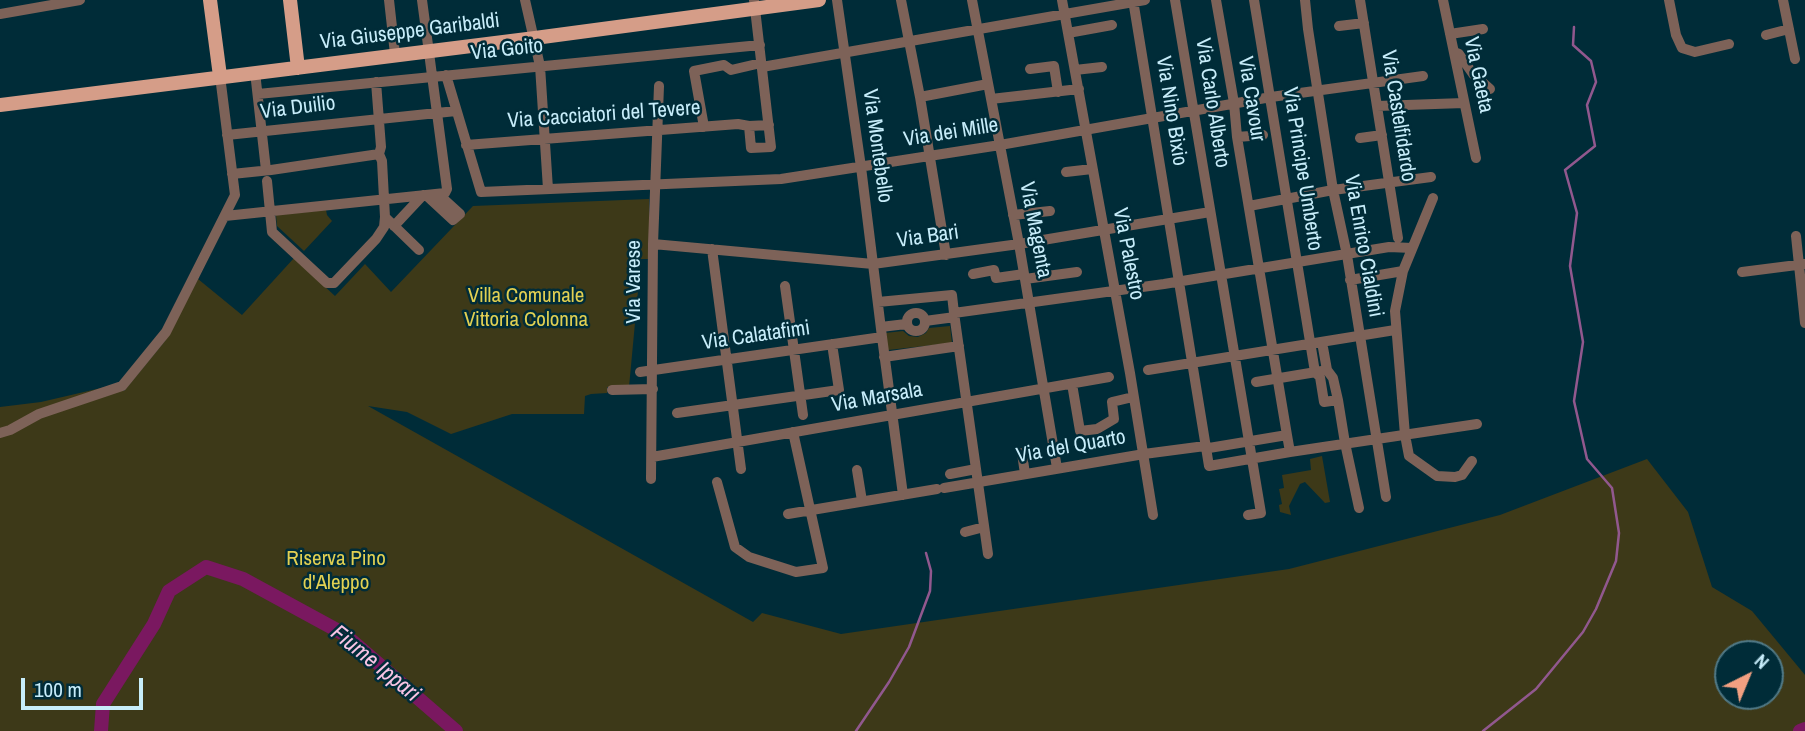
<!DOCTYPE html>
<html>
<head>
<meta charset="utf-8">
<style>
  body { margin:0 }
  #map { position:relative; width:1805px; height:731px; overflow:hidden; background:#002c38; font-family:"Archivo Narrow",sans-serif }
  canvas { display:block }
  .north { position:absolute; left:1714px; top:640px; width:70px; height:70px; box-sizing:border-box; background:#002c38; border:2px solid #507986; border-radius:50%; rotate:43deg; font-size:19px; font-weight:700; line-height:28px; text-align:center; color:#c7edfa }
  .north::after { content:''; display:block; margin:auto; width:24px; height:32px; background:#f2a081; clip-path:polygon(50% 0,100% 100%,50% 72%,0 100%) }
  .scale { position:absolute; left:21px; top:678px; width:122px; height:32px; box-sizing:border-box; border:4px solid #c7edfa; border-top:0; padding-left:9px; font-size:21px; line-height:24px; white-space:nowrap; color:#c7edfa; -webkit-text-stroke:5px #002c38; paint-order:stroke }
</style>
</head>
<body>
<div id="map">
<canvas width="1805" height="731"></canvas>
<div class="north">N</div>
<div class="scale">100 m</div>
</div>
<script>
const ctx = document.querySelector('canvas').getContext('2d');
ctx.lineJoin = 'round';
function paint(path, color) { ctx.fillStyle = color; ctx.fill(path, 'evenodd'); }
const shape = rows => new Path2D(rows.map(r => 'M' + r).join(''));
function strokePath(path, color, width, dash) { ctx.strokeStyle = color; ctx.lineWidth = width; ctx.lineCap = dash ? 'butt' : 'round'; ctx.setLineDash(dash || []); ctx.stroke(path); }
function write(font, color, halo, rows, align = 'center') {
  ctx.font = font + ' "Archivo Narrow",sans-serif'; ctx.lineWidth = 5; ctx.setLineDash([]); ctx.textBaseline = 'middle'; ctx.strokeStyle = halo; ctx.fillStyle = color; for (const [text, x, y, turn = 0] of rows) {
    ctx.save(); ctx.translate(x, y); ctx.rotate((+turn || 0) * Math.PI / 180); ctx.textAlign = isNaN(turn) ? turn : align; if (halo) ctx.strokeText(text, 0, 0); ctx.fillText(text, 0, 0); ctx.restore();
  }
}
const green = shape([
  [649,199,649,259,641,259,629,387,607,387,607,393,591,394,585,396,584,414,512,414,451,434,407,412,368,406,753,622,762,613,841,634,1289,569,1500,515,1647,459,1688,512,1712,587,1752,611,1805,675,1805,731,0,731,0,407,41,402,114,385,124,391,165,341,198,279,242,315,294,258,335,296,365,264,391,292,473,206],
  [1728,654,1770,654,1770,696,1728,696],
  [326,210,327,215,332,221,304,251,277,226,276,215],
  [950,326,952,343,888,350,885,333,903,331,909,336,918,337,926,333,929,328],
  [1322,456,1330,502,1325,503,1305,482,1300,484,1289,506,1291,515,1280,512,1279,505,1282,504,1279,489,1284,488,1282,475,1311,470,1310,459]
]);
const stream = shape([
  [856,731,889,682,909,647,930,591,931,571,926,553],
  [1483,731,1536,689,1583,632,1596,609,1616,561,1619,533,1612,488,1587,459,1574,401,1583,342,1570,266,1577,213,1565,170,1595,146,1587,105,1596,82,1591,61,1573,45,1574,27]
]);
const river = shape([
  [101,731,103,704,154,624,169,591,206,567,243,579,344,634,456,731],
  [1800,731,1805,729]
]);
const minor = shape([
  [389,0,395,54],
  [525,0,540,66,548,189],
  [837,0,861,167,882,337],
  [901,0,920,97,946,255],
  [972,0,1019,244,1057,468],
  [1062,0,1130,373,1153,515],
  [1133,0,1209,466,1290,452],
  [1175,0,1261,513,1248,515],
  [1216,0,1234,103,1237,137,1287,435],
  [1254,0,1315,372,1320,377,1324,402,1338,400],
  [1305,0,1308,29,1333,190,1347,255,1386,497],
  [1360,0,1398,238],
  [1443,0,1476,158],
  [1669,0,1676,35,1682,48,1695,52,1729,44],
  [1783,0,1795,59],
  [0,14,80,0],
  [1339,26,1364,23],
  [1068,33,1112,25],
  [1450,34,1483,29],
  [1766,35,1789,29],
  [1454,52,1459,54,1473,74,1490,89],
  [762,67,1145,0],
  [1030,69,1054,66,1058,92],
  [1075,70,1102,67],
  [255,72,266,170],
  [446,75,481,192,781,179,1000,145,1271,97,1423,76],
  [258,94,760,45],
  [920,97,988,84],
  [991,99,1079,89],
  [1377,106,1464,103],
  [749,126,751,148,771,147,754,0],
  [704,127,694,71,724,65,731,70,761,63],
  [227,135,437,113,422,0],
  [1237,137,1263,135],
  [1360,138,1382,135],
  [466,145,738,124,749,126,769,125],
  [1066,172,1092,169],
  [232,174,271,170,379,154],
  [267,181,272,232,327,283,334,283,376,239,384,227,385,217,382,161,379,154,381,147,376,82],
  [426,195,453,220,460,214,438,194],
  [1433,198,1403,271,1395,311,1405,435,1409,456,1437,476,1455,477,1462,475,1472,461],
  [1249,206,1333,190,1431,177],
  [1013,215,1050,211],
  [225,216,445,193,447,189,437,113,456,111],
  [385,217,419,250],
  [394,226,423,195],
  [1796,236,1805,323],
  [653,244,873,264,1019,244,1210,212],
  [712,249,741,469],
  [1742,272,1805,264],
  [973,274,994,270,996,278,1024,274],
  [1025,279,1077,272],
  [1350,280,1403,271],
  [785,286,803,415],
  [878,302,952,295,954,313],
  '907 322a9 9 0 1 1 18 0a9 9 0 1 1-18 0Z',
  [925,321,955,317],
  [881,327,906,324],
  [1322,342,1327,370,1333,378,1338,400,1345,443,1359,508],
  [884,357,959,346],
  [1148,370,1395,330],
  [640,372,882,337,903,495],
  [1256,382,1322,371],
  [1072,384,1080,431,1097,429,1114,419,1112,402,1133,397],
  [612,390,653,389],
  [677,413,839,390,832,344],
  [0,433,10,430,39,414,122,386,166,332,235,195,220,76],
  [1022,453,1025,474],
  [652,457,1109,377],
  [857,470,862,501],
  [950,474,976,469],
  [651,479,653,244,659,86],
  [717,482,735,547,749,557,796,572,823,568,793,432],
  [944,488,1144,454,1205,446,1209,448,1287,435,1290,452,1477,424],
  [788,514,937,489],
  [965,532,984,527],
  [988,554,954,313,1164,284,1389,247,1412,248]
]);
const major = shape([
  [210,0,220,76],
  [290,0,298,68],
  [0,105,535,38,819,0]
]);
const streetNames = [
  ["Via Giuseppe Garibaldi",410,32,-7],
  ["Via Goito",507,50,-6],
  ["Via Gaeta",1478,75,78],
  ["Via Cavour",1251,99,81],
  ["Via Carlo Alberto",1212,103,81],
  ["Via Duilio",298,108,-7],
  ["Via Nino Bixio",1171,111,81],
  ["Via Cacciatori del Tevere",604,115,-4],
  ["Via Castelfidardo",1398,116,81],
  ["Via dei Mille",951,133,-9],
  ["Via Montebello",877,146,82],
  ["Via Principe Umberto",1302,169,81],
  ["Via Magenta",1035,230,79],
  ["Via Bari",928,237,-8],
  ["Via Enrico Cialdini",1363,246,80],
  ["Via Palestro",1128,254,79],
  ["Via Varese",634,282,-90],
  ["Via Calatafimi",756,336,-8],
  ["Via Marsala",877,398,-10],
  ["Via del Quarto",1071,447,-10]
];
const parkNames = [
  ["Villa Comunale",526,296],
  ["Vittoria Colonna",526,320],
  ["Riserva Pino",336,559],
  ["d'Aleppo",336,583]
];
const waterNames = [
  ["Fiume Ippari",375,664,39]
];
paint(green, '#3d3918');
strokePath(stream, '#91588e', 2.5);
strokePath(river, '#7a1860', 14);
strokePath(minor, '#7d6258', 10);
strokePath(major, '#d59d88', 14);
write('21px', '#c7edfa', '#002c38', streetNames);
write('21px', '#e1d052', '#002c38', parkNames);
write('italic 23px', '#f9c4e5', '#002c38', waterNames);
</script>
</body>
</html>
